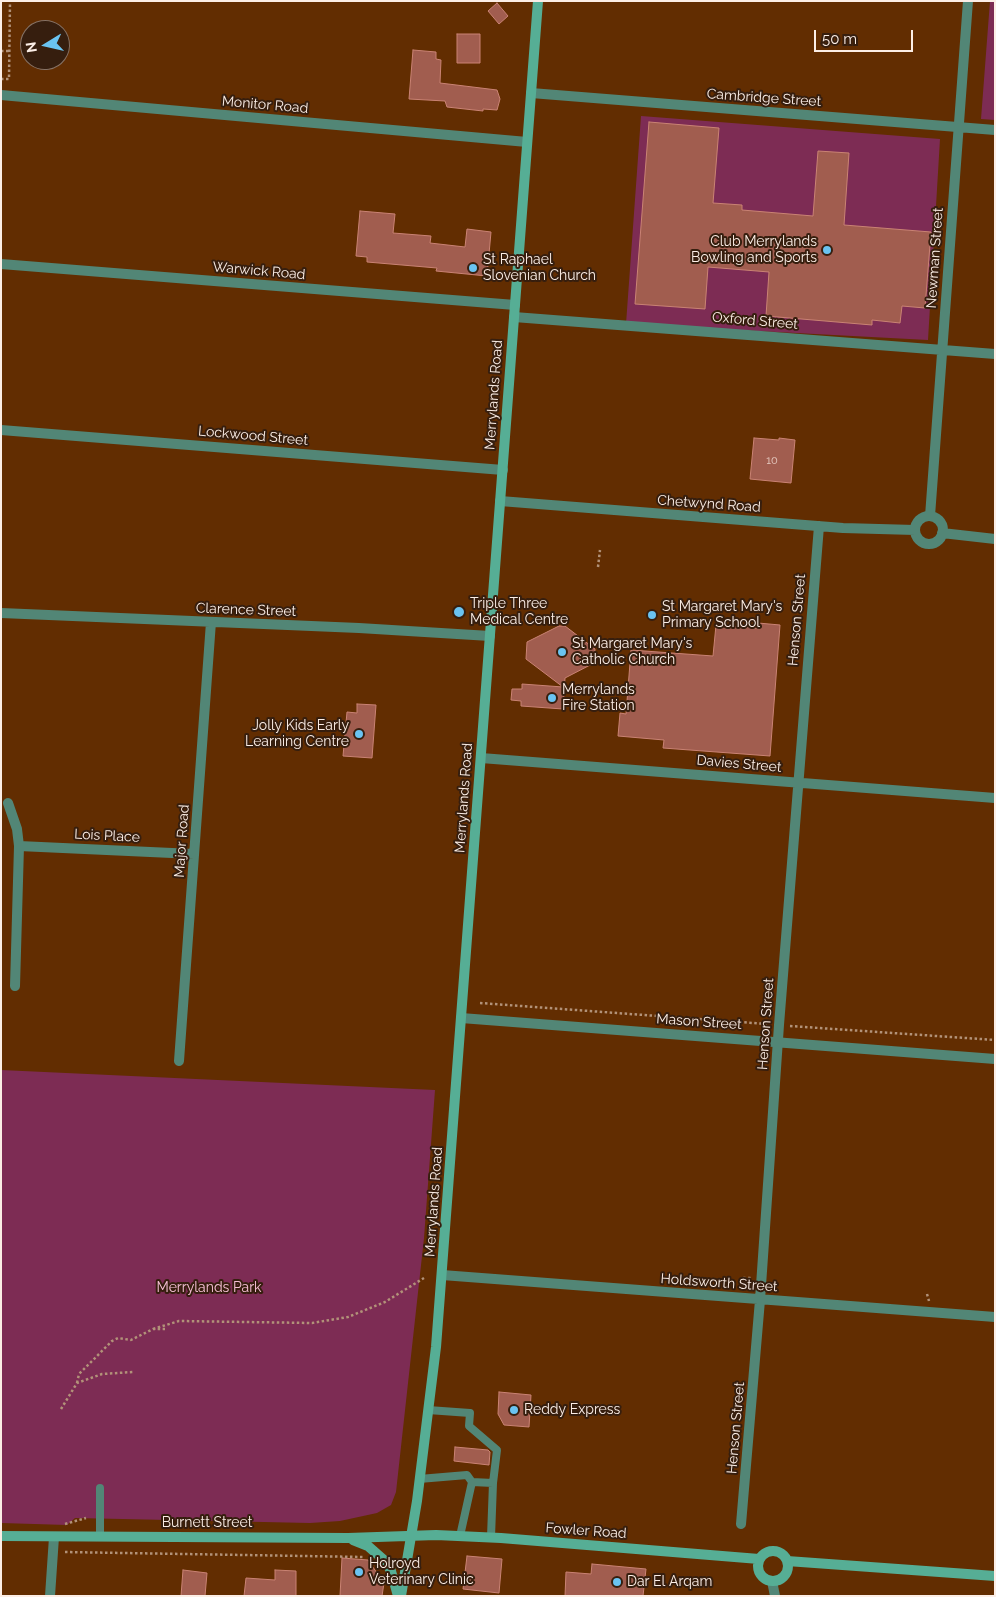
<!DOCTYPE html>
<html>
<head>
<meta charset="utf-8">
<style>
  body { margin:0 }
  #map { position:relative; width:996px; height:1597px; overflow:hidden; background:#622d01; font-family:Raleway,sans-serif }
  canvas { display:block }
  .frame { position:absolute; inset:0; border:2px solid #fceee6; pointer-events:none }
  .north { position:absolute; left:20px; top:20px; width:50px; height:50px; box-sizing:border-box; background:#361e0e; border:1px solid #857164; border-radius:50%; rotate:261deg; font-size:14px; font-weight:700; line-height:20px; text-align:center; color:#fceee6 }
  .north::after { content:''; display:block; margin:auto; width:18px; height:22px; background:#6ac3f1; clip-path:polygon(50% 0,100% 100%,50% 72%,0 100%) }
  .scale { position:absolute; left:814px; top:30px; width:99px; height:22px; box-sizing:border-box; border:2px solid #fceee6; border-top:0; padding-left:6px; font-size:15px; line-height:18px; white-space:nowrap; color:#fceee6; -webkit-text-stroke:4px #361e0e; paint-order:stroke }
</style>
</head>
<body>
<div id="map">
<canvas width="996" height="1597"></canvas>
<div class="frame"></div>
<div class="north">N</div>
<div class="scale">50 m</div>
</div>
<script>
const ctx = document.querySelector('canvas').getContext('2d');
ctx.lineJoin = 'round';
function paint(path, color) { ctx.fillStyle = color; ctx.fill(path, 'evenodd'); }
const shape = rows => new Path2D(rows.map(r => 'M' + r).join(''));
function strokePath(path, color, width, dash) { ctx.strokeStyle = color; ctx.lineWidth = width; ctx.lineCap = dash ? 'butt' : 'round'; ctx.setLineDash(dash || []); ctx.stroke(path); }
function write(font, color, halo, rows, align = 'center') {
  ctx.font = font + ' Raleway,sans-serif'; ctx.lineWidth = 4; ctx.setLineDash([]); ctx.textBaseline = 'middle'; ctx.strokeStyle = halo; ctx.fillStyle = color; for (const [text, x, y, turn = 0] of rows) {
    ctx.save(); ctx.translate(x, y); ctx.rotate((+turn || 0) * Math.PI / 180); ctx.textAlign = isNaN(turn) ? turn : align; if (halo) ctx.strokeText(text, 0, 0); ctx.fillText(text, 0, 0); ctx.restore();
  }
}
const green = shape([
  [990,1,995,1,995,120,981,119],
  [641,116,940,139,928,340,626,324],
  [1,1070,435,1090,424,1238,396,1492,391,1505,377,1513,340,1521,310,1523,75,1518,67,1525,1,1523]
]);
const building = shape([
  [497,3,508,16,499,24,488,11,497,3],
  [457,34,480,34,480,63,457,63,457,34],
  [413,50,436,52,436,59,441,60,440,83,497,90,500,99,497,110,483,109,483,111,447,107,445,101,409,99,413,50],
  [649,122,719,128,713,203,742,205,742,210,813,216,818,151,849,153,844,225,931,232,925,308,902,306,900,323,872,320,872,325,766,316,769,272,708,267,705,309,635,304,649,122],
  [360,211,395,214,393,233,431,236,430,243,465,247,467,229,491,232,487,276,436,271,437,268,367,262,367,257,356,256,360,211],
  [754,438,779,440,779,438,795,440,791,483,750,479,754,438],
  [758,623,780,625,770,756,663,748,664,740,618,736,620,713,626,714,631,650,713,656,716,625,757,628,758,623],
  [559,626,565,626,595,649,594,663,565,678,563,709,521,706,521,701,511,700,512,689,522,689,522,684,563,687,526,659,527,642,559,626],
  [357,704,376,705,372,758,343,756,347,712,357,713,357,704],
  [499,1392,531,1395,529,1427,504,1425,498,1414,499,1392],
  [455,1447,488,1450,490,1452,489,1465,454,1461,455,1447],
  [467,1556,502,1559,499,1593,463,1589,467,1556],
  [342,1558,368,1560,384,1583,382,1596,340,1596,342,1558],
  [592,1564,646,1569,643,1596,565,1596,566,1572,591,1574,592,1564],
  [183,1570,207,1573,205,1596,181,1596,183,1570],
  [275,1570,296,1571,296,1596,244,1596,246,1578,275,1580,275,1570]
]);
const path = shape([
  [1,51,10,51],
  [1,79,9,79,10,1],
  [598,567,600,550],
  [480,1003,767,1024],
  [790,1026,995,1040],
  [743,1278,751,1278],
  [927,1294,929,1301],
  [153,1329,179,1321,312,1323,348,1317,385,1302,424,1278],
  [77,1383,79,1374,112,1341,118,1338,131,1340,153,1329,165,1329],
  [61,1409,77,1383,102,1374,133,1372],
  [65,1524,86,1518],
  [65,1552,364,1557]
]);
const lane = shape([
  [428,1410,470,1413,469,1426,497,1450,493,1483,491,1537],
  [419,1479,467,1475,472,1482,460,1536],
  [472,1482,493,1483],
  [100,1537,100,1488]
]);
const street = shape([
  [531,93,995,130],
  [1,95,527,142],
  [1,264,515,305],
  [514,317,995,354],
  [1,430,503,470],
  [500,501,843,528,915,530],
  [930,516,968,1],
  '915 530a14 14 0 1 1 28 0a14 14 0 1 1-28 0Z',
  [942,533,995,539],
  [1,613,359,628,490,636],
  [481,758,995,798],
  [8,803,17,829,19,846,15,986],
  [19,846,194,854],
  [461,1018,995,1059],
  [179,1061,211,622],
  [442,1275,995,1317],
  [741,1524,760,1300,779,1025,819,526],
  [772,1581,775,1596],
  [50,1596,54,1537]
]);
const secondary = shape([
  [1,1536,348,1538,436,1535,501,1538,759,1559],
  [353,1540,368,1546,385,1561,391,1571,398,1596],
  '758 1566a15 15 0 1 1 30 0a15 15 0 1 1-30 0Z',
  [787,1561,995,1576],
  [401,1596,417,1501,436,1347,538,1]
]);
const markers = [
  [827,250,5,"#6ac3f1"],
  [473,268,5,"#6ac3f1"],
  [459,612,6,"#6ac3f1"],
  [652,615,5,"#6ac3f1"],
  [562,652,5,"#6ac3f1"],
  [552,698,5,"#6ac3f1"],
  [359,734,5,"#6ac3f1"],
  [514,1410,5,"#6ac3f1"],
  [359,1572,5,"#6ac3f1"],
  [617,1582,5,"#6ac3f1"]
];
const numberNames = [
  ["10",772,461]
];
const streetNames = [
  ["Cambridge Street",764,98,4],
  ["Monitor Road",265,105,5],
  ["Newman Street",935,258,-86],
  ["Warwick Road",259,271,5],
  ["Oxford Street",755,321,5],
  ["Merrylands Road",494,395,-86],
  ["Lockwood Street",253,436,5],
  ["Chetwynd Road",709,504,4],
  ["Clarence Street",246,610,2],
  ["Henson Street",797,620,-85],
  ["Davies Street",739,764,5],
  ["Merrylands Road",464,798,-86],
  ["Lois Place",107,836,3],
  ["Major Road",182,841,-86],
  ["Mason Street",699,1022,4],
  ["Henson Street",766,1024,-86],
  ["Merrylands Road",434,1202,-86],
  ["Holdsworth Street",719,1283,4],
  ["Henson Street",736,1428,-85],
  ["Burnett Street",207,1523],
  ["Fowler Road",586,1531,4]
];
const poiNames = [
  ["Club Merrylands",817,242,"right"],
  ["Bowling and Sports",817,258,"right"],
  ["St Raphael",483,260],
  ["Slovenian Church",483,276],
  ["Triple Three",470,604],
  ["Medical Centre",470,620],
  ["St Margaret Mary's",662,607],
  ["Primary School",662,623],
  ["St Margaret Mary's",572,644],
  ["Catholic Church",572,660],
  ["Merrylands",562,690],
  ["Fire Station",562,706],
  ["Jolly Kids Early",349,726,"right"],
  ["Learning Centre",349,742,"right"],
  ["Reddy Express",524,1410],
  ["Holroyd",369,1564],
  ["Veterinary Clinic",369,1580],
  ["Dar El Arqam",627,1582]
];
const parkNames = [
  ["Merrylands Park",209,1288]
];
paint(green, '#7d2c54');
paint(building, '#a15d4f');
strokePath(building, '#ca8374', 1);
strokePath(path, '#b29279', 2.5, [2.5, 2.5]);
strokePath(lane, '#528676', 8);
strokePath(street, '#528676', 10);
strokePath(secondary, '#56ae95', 10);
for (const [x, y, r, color] of markers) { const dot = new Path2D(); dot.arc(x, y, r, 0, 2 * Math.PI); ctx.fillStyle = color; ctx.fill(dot); strokePath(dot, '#361e0e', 2); }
write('11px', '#e5cac0', null, numberNames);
write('14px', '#fceee6', '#361e0e', streetNames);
write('14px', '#fceee6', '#361e0e', poiNames, 'left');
write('14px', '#f6c0d6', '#361e0e', parkNames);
</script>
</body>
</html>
